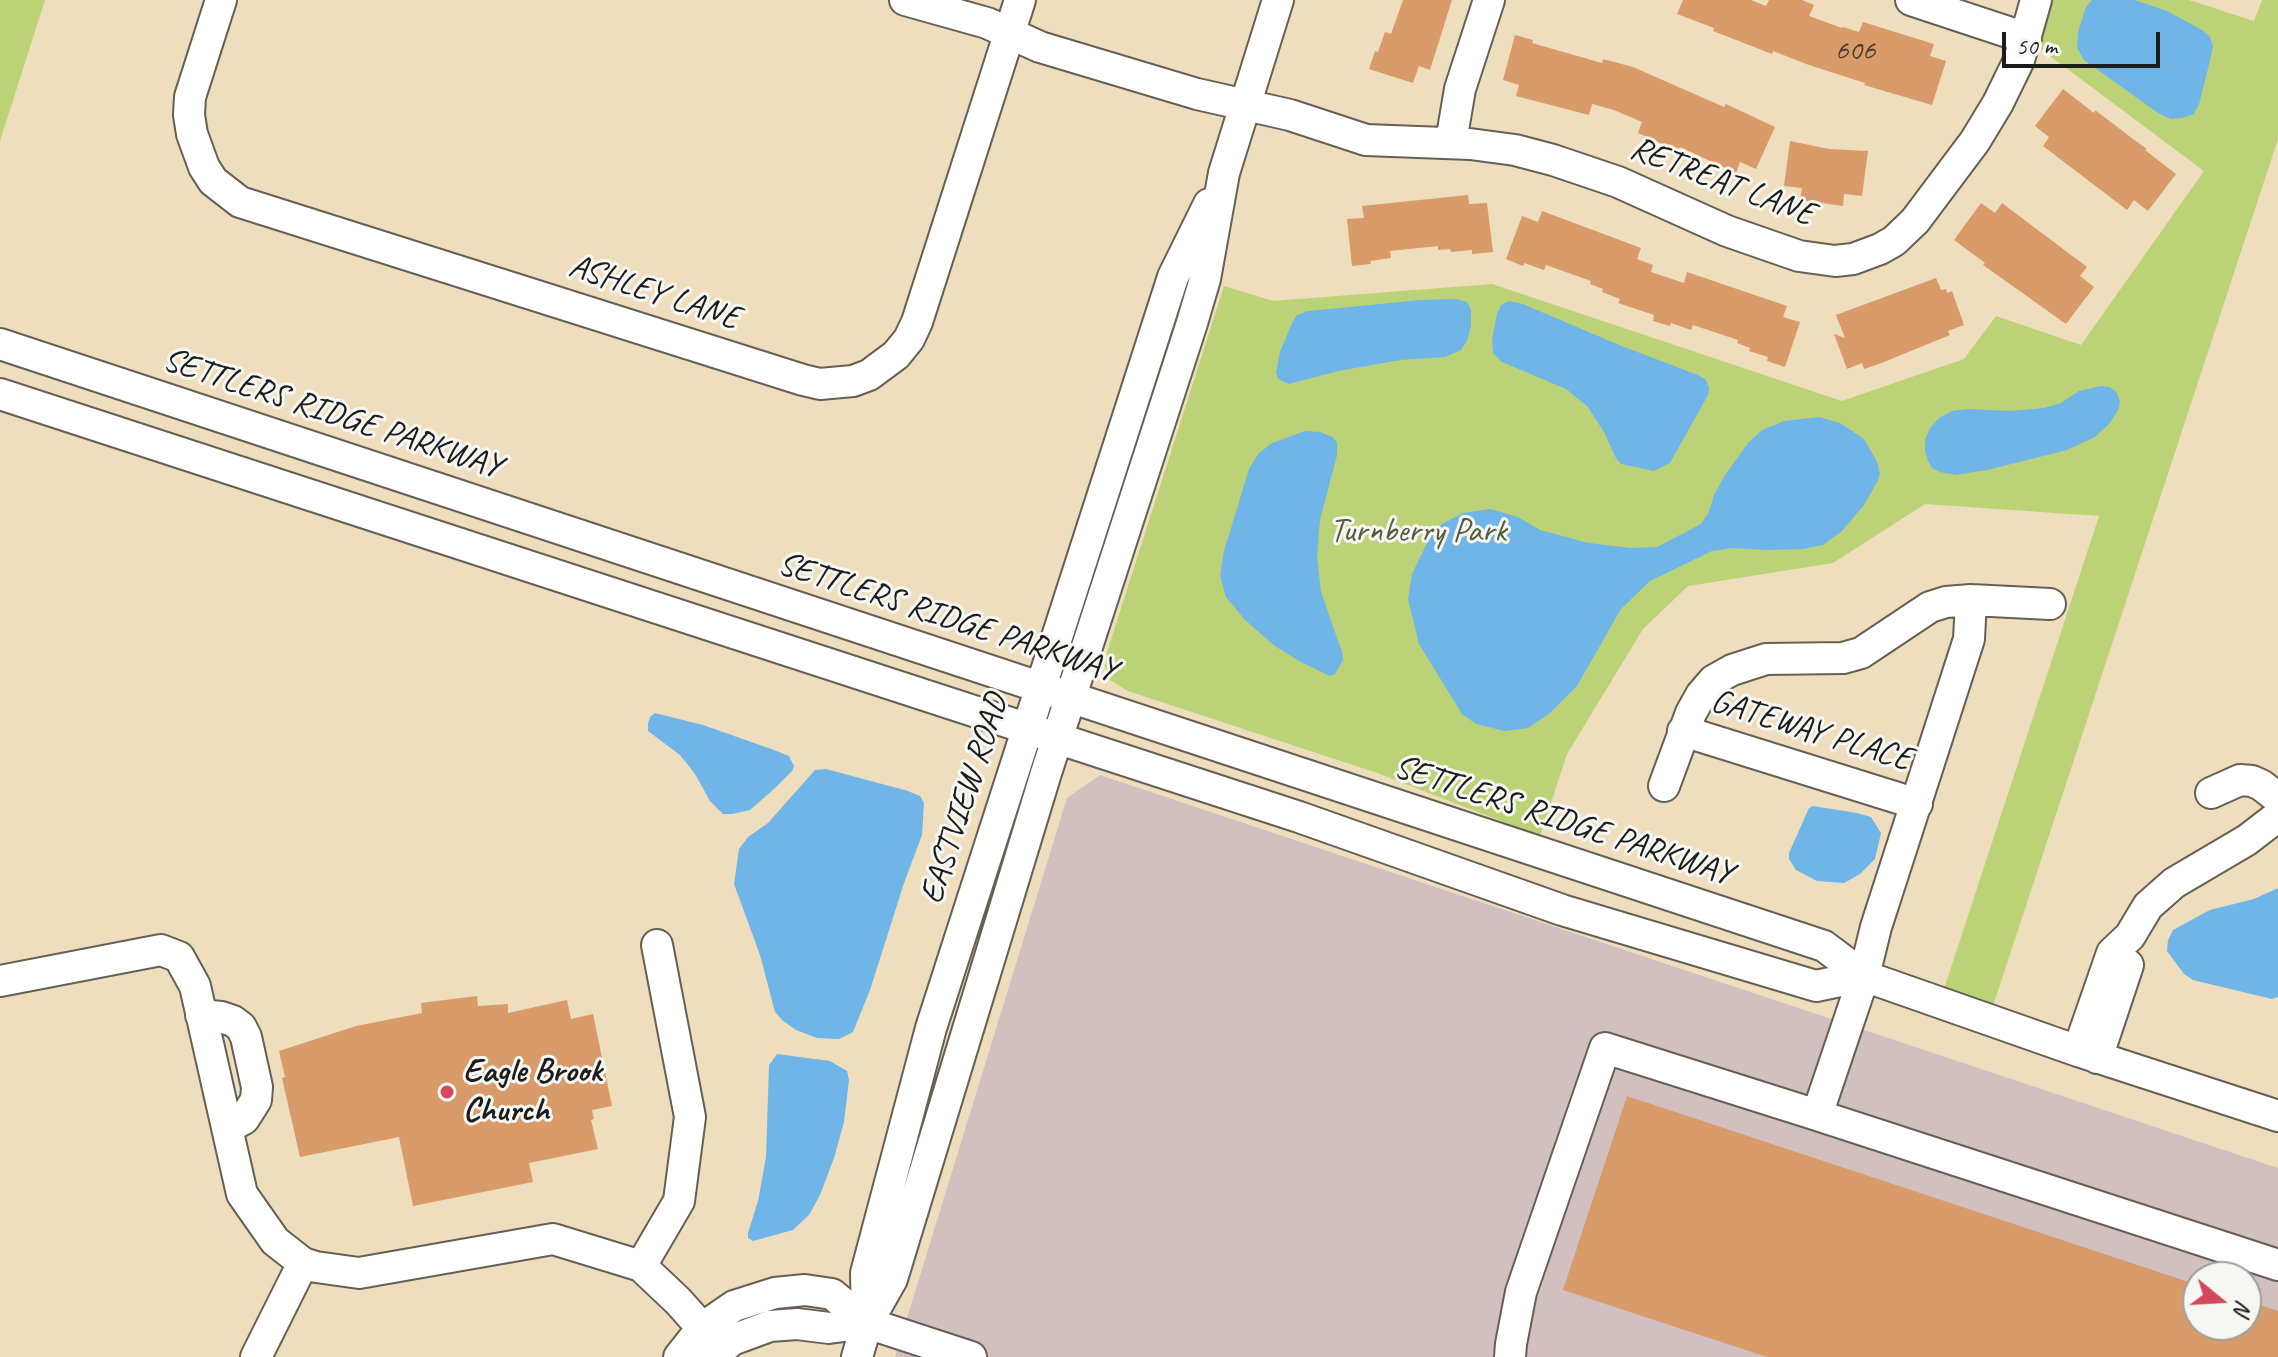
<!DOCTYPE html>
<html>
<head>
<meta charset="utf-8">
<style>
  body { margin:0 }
  #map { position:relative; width:2278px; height:1357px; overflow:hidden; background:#eedebd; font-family:Caveat,sans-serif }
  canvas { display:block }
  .north { position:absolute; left:2182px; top:1261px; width:80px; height:80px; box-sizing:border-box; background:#f6f6f2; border:2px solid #9f9f9c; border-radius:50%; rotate:108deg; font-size:22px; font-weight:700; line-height:32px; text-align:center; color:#1c1c1c }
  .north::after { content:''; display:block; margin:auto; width:28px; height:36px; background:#d1495b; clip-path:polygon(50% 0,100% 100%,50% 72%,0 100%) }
  .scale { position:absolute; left:2002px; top:32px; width:158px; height:36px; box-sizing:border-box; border:4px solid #1c1c1c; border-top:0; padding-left:10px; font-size:24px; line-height:28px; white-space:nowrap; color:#1c1c1c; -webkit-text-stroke:6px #f6f6f2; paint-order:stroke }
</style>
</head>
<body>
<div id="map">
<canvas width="2278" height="1357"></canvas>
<div class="north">N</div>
<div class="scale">50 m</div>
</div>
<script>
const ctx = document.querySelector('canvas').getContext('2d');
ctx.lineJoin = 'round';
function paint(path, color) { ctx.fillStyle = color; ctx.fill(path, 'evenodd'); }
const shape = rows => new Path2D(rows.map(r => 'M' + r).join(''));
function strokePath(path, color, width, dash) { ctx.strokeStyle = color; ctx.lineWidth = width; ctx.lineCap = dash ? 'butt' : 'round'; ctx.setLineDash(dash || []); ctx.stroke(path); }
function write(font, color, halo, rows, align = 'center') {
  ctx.font = font + ' Caveat,sans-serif'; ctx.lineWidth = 6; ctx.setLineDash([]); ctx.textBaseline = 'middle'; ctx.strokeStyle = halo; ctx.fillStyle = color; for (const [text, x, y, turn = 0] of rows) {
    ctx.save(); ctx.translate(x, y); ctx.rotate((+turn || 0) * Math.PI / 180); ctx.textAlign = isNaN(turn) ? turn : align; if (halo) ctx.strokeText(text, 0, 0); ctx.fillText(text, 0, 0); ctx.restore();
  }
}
const industrial = shape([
  [1100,775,2278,1168,2278,1357,895,1357,1067,798],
  [2198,1277,2246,1277,2246,1325,2198,1325]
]);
const green = shape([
  [0,0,45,0,0,141],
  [2051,0,2189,0,2254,21,2262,0,2278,0,2278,139,1993,1006,1944,989,2099,516,1925,504,1833,563,1688,586,1643,629,1567,754,1540,836,1377,773,1128,691,1110,680,1105,666,1107,652,1224,286,1273,301,1492,284,1842,401,1964,359,1996,316,2081,345,2204,171,2038,47]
]);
const water = shape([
  [2092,0,2135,0,2167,11,2202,30,2210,37,2213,46,2209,65,2199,104,2194,114,2183,118,2171,119,2158,113,2084,60,2077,48,2078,32,2086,7],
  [1456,299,1467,302,1471,310,1471,326,1467,341,1461,350,1445,357,1401,360,1338,371,1289,384,1278,379,1276,372,1280,352,1292,323,1297,315,1308,311,1329,309,1420,300],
  [1509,301,1523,304,1619,345,1698,375,1706,380,1709,388,1708,395,1670,463,1654,471,1621,464,1616,458,1604,432,1588,407,1566,389,1502,362,1493,353,1492,340,1497,314,1501,305],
  [2101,386,2110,387,2117,393,2120,402,2118,410,2110,423,2095,437,2067,450,1987,470,1956,475,1940,472,1932,468,1928,461,1925,451,1925,440,1930,428,1939,418,1952,411,1967,409,2010,411,2044,408,2061,403,2079,391],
  [1819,417,1840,423,1864,439,1877,462,1880,474,1877,482,1864,505,1842,531,1823,545,1803,549,1767,550,1732,548,1712,551,1650,581,1621,609,1577,686,1550,713,1528,728,1505,731,1476,724,1462,714,1419,644,1408,599,1412,574,1428,541,1442,524,1463,513,1490,509,1518,517,1540,530,1589,543,1631,548,1657,547,1701,524,1709,512,1714,495,1725,475,1749,442,1762,430,1784,421],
  [1305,431,1320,432,1333,437,1337,443,1337,455,1320,520,1317,557,1321,592,1342,652,1343,660,1335,674,1330,676,1299,661,1275,646,1245,620,1226,597,1220,576,1224,551,1249,469,1258,454,1272,443],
  [655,713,703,725,774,750,789,756,794,766,792,771,774,789,750,810,732,814,723,814,710,801,695,774,680,755,648,731,648,723,650,717],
  [826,769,908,791,920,796,924,803,922,835,904,883,870,990,853,1032,839,1039,817,1038,796,1030,782,1020,775,1012,760,955,734,884,739,849,748,837,768,823,815,770],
  [1813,806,1857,813,1871,817,1881,833,1875,859,1860,874,1844,883,1817,881,1796,870,1789,859,1789,853,1809,808],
  [2278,888,2278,997,2272,999,2193,980,2184,974,2167,951,2168,940,2173,930,2210,910,2254,899],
  [777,1054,830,1061,847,1071,849,1080,844,1122,834,1158,820,1195,809,1215,793,1230,753,1241,748,1238,748,1233,758,1201,766,1157,769,1065]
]);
const building = shape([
  [1403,0,1452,0,1430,70,1419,66,1413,83,1369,69,1375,51,1378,52,1385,32,1391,34],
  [1683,0,1751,0,1766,6,1769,0,1802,0,1814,5,1809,16,1842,28,1843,27,1859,32,1863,22,1934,44,1930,56,1946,61,1932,105,1864,85,1865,83,1809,65,1773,51,1772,54,1713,31,1714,28,1677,14],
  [1515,35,1533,40,1532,43,1602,63,1603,59,1633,67,1724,107,1726,104,1775,127,1756,169,1740,162,1736,173,1680,147,1678,151,1638,133,1642,122,1614,110,1592,104,1589,115,1516,96,1519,85,1503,80],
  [2063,89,2094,113,2095,110,2133,139,2147,149,2145,150,2176,174,2148,211,2134,200,2127,210,2043,146,2049,137,2035,126],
  [1790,141,1829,149,1868,151,1862,196,1844,194,1843,206,1800,200,1802,188,1784,186],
  [1468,195,1469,204,1487,203,1493,252,1472,254,1472,250,1451,252,1450,249,1438,250,1438,246,1390,251,1391,258,1370,261,1371,264,1352,266,1347,219,1364,218,1362,206],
  [1981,203,1995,213,2002,203,2087,267,2080,276,2094,287,2066,324,1983,265,1985,263,1954,240],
  [1542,211,1641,248,1637,259,1653,265,1651,272,1684,283,1687,272,1787,306,1783,317,1800,322,1785,367,1767,361,1768,357,1749,351,1750,348,1737,343,1738,340,1693,325,1691,330,1671,323,1670,326,1653,321,1654,315,1618,303,1620,299,1602,292,1603,289,1590,284,1591,281,1546,265,1544,270,1524,263,1523,266,1506,259,1522,216,1538,222],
  [1936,278,1941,290,1946,289,1947,293,1952,291,1964,325,1948,331,1950,335,1879,364,1864,369,1862,363,1847,369,1834,334,1845,338,1836,315],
  [477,996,478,1006,508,1004,508,1013,567,1000,571,1019,593,1014,612,1106,592,1110,594,1119,591,1120,598,1149,529,1163,533,1182,413,1206,399,1137,300,1157,282,1078,285,1077,279,1051,356,1026,422,1013,421,1003],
  [1627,1096,2198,1285,2198,1325,2246,1325,2246,1300,2278,1311,2278,1357,1767,1357,1563,1290]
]);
const minor = shape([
  [221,0,190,97,189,115,192,134,204,167,213,181,240,202,803,380,820,384,853,381,869,375,896,355,909,339,917,322,1020,0],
  [905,0,987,23,1040,47,1197,94,1290,115,1366,140,1470,144,1515,150,1553,160,1618,182,1727,231,1799,256,1835,261,1853,259,1880,249,1894,241,1915,221,1975,141,1998,103,2019,60,2036,0],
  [1911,0,2026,38],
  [1451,142,1460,89,1489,0],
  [0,344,1824,946,1864,976,2078,1051,2278,1116],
  [0,394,1299,817,1562,910,1816,986,1864,976],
  [1683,731,1917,804],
  [1664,786,1691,713,1701,695,1714,680,1732,670,1766,659,1843,658,1861,653,1930,607,1946,602,1971,600,2050,604],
  [2211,793,2240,780,2252,781,2261,785,2278,798],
  [0,981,161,950,179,957,195,986,242,1194,275,1241,303,1263,316,1267,359,1273,553,1239,641,1266,678,1301,721,1349],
  [201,1015,221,1017,233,1021,241,1027,246,1037,257,1087,256,1100,244,1119,227,1128],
  [2078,1051,2112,953,2130,936,2148,906,2174,883,2247,840,2278,816],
  [2097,1058,2128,965],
  [1817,1115,2278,1265],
  [641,1266,679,1201,690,1117,657,945],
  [867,1321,866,1273,931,1028,1173,277,1209,204],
  [256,1357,303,1263],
  [679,1357,702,1328,734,1306,775,1293,805,1290,832,1294,867,1323,971,1357],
  [712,1357,732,1340,770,1326,797,1324,829,1328,867,1323],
  [857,1357,867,1323,892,1279,1046,773,1192,323,1205,279,1224,173,1278,0],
  [1510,1357,1511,1344,1521,1292,1605,1048,1817,1115,1864,976,1876,927,1969,639,1971,600]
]);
const markers = [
  [447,1092,8,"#d1495b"]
];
const numberNames = [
  ["606",1855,51]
];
const streetNames = [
  ["RETREAT LANE",1722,182,21],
  ["ASHLEY LANE",654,293,18],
  ["SETTLERS RIDGE PARKWAY",332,414,18],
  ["SETTLERS RIDGE PARKWAY",947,618,18],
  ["GATEWAY PLACE",1811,731,17],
  ["EASTVIEW ROAD",965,799,-72],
  ["SETTLERS RIDGE PARKWAY",1563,821,18]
];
const parkNames = [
  ["Turnberry Park",1418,532]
];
const poiNames = [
  ["Eagle Brook",463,1072],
  ["Church",463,1111]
];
paint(industrial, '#d2bfc0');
paint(green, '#bcd276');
paint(water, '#70b5e7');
paint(building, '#d89b69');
strokePath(minor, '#666054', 34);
strokePath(minor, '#fff', 30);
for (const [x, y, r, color] of markers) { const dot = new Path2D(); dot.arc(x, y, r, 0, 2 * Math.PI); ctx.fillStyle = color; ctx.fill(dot); strokePath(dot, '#f6f6f2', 3); }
write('30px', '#4b3c2f', null, numberNames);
write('34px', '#1c1c1c', '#f6f6f2', streetNames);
write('34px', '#545c3c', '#f6f6f2', parkNames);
write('bold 34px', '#1c1c1c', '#f6f6f2', poiNames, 'left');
</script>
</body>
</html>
